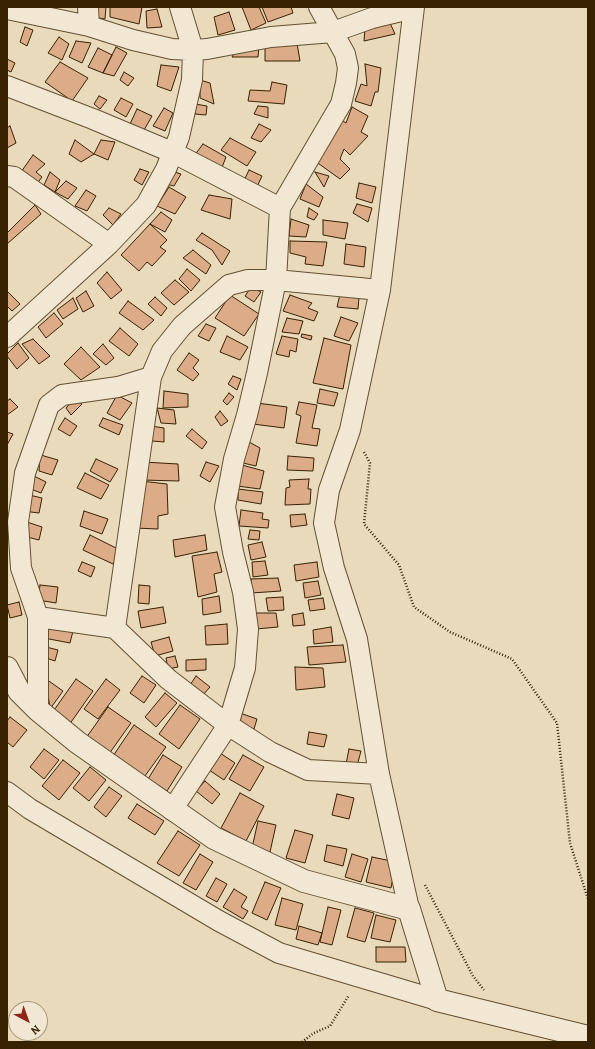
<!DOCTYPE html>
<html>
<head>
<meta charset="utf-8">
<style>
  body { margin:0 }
  #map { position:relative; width:595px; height:1049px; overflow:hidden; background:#e9dabc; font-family:Alegreya,serif }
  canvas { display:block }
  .frame { position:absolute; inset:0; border:8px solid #372202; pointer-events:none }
  .north { position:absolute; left:8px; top:1001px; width:40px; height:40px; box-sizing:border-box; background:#f1e7d3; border:1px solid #a7987f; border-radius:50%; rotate:139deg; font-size:11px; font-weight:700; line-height:16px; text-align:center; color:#372202 }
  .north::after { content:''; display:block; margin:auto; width:14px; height:18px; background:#8f2418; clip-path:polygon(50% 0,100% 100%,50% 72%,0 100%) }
</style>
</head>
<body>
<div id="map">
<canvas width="595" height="1049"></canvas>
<div class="frame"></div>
<div class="north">N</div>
</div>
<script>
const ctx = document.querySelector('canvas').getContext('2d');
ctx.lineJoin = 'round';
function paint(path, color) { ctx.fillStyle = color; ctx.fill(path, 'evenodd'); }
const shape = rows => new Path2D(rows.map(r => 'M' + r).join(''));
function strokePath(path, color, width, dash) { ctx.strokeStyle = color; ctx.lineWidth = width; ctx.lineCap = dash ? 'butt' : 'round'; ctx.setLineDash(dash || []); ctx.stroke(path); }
const building = shape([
  [94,7,106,7,105,19,93,17,94,7],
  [110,7,142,7,139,24,110,17,110,7],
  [242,7,259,7,266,23,251,30,242,7],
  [262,7,291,7,293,13,268,22,262,7],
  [157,9,162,27,147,28,146,11,157,9],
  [229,12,235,30,218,35,214,17,229,12],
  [390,23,395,34,364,41,365,28,390,23],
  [25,27,33,30,27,46,20,42,25,27],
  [59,37,69,44,62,60,48,53,59,37],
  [76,41,91,43,82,63,69,57,76,41],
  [297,43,300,61,265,61,265,45,297,43],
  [259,46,258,57,232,57,237,47,259,46],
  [116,47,127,53,114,76,103,73,116,47],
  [98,48,112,55,103,73,88,67,98,48],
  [7,59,15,63,11,72,7,70,7,59],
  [60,62,88,78,72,101,45,82,60,62],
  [365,64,381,68,378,92,375,92,371,106,355,101,361,84,367,86,365,64],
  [161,65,179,67,171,91,157,86,161,65],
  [124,72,134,78,128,86,120,80,124,72],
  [200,80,210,83,214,104,200,98,200,80],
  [272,82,287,85,284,104,248,101,250,90,270,91,272,82],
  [99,96,107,100,100,109,94,104,99,96],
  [121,98,133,104,126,117,114,110,121,98],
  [195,104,207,106,206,115,195,114,195,104],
  [258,106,268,107,268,118,254,114,258,106],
  [352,107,368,116,361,132,368,136,350,155,344,149,340,159,350,169,340,179,315,161,337,117,346,123,352,107],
  [164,108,173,113,165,131,153,126,164,108],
  [137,109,152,116,143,132,130,124,137,109],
  [259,124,271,130,261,142,251,138,259,124],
  [10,126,16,143,7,148,7,128,10,126],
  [230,138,256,152,247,166,221,150,230,138],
  [75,140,94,154,81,162,69,154,75,140],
  [101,140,115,142,108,160,94,154,101,140],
  [203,144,226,157,221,170,194,156,203,144],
  [33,155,45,164,36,172,42,177,36,185,21,172,33,155],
  [140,169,149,172,142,185,134,180,140,169],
  [249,170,262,176,256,189,243,183,249,170],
  [172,171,181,174,174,186,166,184,172,171],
  [50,172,60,180,55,192,44,185,50,172],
  [315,172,329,176,324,187,315,172],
  [66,181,77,188,68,199,55,192,66,181],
  [359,183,376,187,372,203,356,198,359,183],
  [306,184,323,197,319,207,300,199,306,184],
  [169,187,186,197,175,214,157,206,169,187],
  [86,190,96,196,87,211,75,206,86,190],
  [209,195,232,199,230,219,201,210,209,195],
  [357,204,372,208,368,222,353,213,357,204],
  [35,205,41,214,7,244,7,233,35,205],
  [109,208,121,214,113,225,103,215,109,208],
  [309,208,318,214,314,220,307,217,309,208],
  [161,212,172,220,165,232,150,224,161,212],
  [291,219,309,225,306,237,289,236,291,219],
  [323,220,348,223,345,239,323,235,323,220],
  [150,224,167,240,160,247,166,251,152,266,147,262,139,271,121,255,150,224],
  [202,233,230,251,222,265,212,250,196,240,202,233],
  [290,241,327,242,323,266,305,264,306,257,290,253,290,241],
  [346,244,366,247,364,267,344,264,346,244],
  [193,250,211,265,206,274,183,258,193,250],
  [187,269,200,280,191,291,179,279,187,269],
  [107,272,122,290,111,299,97,283,107,272],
  [175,280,189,292,174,305,161,293,175,280],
  [251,287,261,292,254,302,245,296,251,287],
  [7,291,20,304,12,311,7,306,7,291],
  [86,291,94,306,83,312,76,298,86,291],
  [340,294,359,297,358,309,337,307,340,294],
  [230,295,259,314,244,336,215,318,230,295],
  [290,295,312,303,308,308,318,312,314,321,283,311,290,295],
  [155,297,167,308,161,316,148,304,155,297],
  [73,298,78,309,63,319,57,310,73,298],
  [128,301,154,320,143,330,119,313,128,301],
  [54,313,63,324,46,338,38,327,54,313],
  [341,317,358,323,349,341,334,336,341,317],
  [287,318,303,321,299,334,282,332,287,318],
  [206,324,216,328,209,341,198,336,206,324],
  [120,328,138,344,129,356,109,341,120,328],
  [302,334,312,336,311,340,301,337,302,334],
  [227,336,248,347,240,360,220,352,227,336],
  [282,336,298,339,296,352,290,350,289,357,276,354,282,336],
  [324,338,351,345,343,389,313,383,324,338],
  [33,339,50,356,39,364,22,344,33,339],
  [18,343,29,358,17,369,7,356,7,354,18,343],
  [103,344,114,358,106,365,93,354,103,344],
  [81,347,100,367,81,380,64,364,81,347],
  [189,353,199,360,193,368,199,374,193,381,177,370,189,353],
  [233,376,241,379,237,390,228,384,233,376],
  [320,389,338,393,334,406,317,403,320,389],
  [164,391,188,394,188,407,163,408,164,391],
  [229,393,234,397,227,405,223,401,229,393],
  [117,395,132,403,120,420,107,413,117,395],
  [75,398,82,404,71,415,66,408,75,398],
  [10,399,18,407,7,415,7,401,10,399],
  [299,402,317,405,312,428,320,429,317,446,296,443,301,416,296,414,299,402],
  [257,403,287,407,284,428,253,424,257,403],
  [157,408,174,410,176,424,161,423,157,408],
  [220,411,228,421,221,426,215,417,220,411],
  [65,418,77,426,70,436,58,429,65,418],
  [103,418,123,425,119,435,99,426,103,418],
  [151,426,164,428,164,442,152,441,151,426],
  [192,429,207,442,202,449,186,436,192,429],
  [7,432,13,434,7,445,7,432],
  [249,442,260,448,256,466,243,463,249,442],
  [40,453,44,456,58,460,52,475,39,471,40,453],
  [288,456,314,458,313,471,287,470,288,456],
  [96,459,118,469,110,482,90,471,96,459],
  [143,462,178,464,179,481,142,480,143,462],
  [206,462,219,466,210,482,200,476,206,462],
  [242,465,264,471,260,489,237,486,242,465],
  [85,473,109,485,101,499,77,488,85,473],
  [32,475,46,482,41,493,26,487,32,475],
  [309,479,308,489,311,489,310,504,285,505,286,488,290,487,289,480,309,479],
  [141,481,167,484,168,514,158,516,158,529,135,528,141,481],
  [238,489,263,492,261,504,238,500,238,489],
  [25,494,42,498,39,513,23,511,25,494],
  [241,510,263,513,262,519,269,520,268,528,239,526,241,510],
  [84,511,108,519,102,534,80,526,84,511],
  [305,514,307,525,291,527,290,515,305,514],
  [24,521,42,527,39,540,23,536,24,521],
  [250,530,260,531,259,540,248,539,250,530],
  [90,535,120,550,113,564,83,550,90,535],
  [205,535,207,550,175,557,173,540,205,535],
  [262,542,266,557,251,560,248,545,262,542],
  [217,552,222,572,214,574,217,592,198,597,192,556,217,552],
  [265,561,268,575,253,577,252,562,265,561],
  [82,562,95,567,91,577,78,571,82,562],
  [317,562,319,577,296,581,294,565,317,562],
  [278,578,281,591,251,593,251,579,278,578],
  [318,581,321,595,305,598,303,583,318,581],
  [40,585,58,587,56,603,38,600,40,585],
  [139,585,150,586,149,604,138,603,139,585],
  [219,596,221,612,203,615,202,599,219,596],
  [283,597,284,610,268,611,266,598,283,597],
  [323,598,325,609,310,611,308,600,323,598],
  [19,602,22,615,10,618,7,605,19,602],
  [163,607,166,623,141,628,138,611,163,607],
  [255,613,276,613,278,627,256,629,255,613],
  [303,613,305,625,293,626,292,615,303,613],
  [48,621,74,627,70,643,44,638,48,621],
  [227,624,228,644,206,645,205,626,227,624],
  [331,627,333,642,314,644,313,630,331,627],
  [169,637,173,651,155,656,151,642,169,637],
  [343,645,346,662,309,665,307,647,343,645],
  [46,647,58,650,55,661,43,657,46,647],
  [175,656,178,667,168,669,166,658,175,656],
  [206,659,206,670,186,671,186,660,206,659],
  [295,667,323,668,325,687,296,690,295,667],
  [142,676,156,685,144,703,130,693,142,676],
  [196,676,210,687,203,695,190,685,196,676],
  [46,679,63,691,50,709,46,679],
  [76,679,93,691,69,725,52,713,76,679],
  [106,679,120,690,98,719,84,709,106,679],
  [165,693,177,703,156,727,145,717,165,693],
  [180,705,200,719,179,749,159,734,180,705],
  [108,707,131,723,109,754,86,738,108,707],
  [240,713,257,719,254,729,237,724,240,713],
  [10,717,27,730,13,747,7,742,7,721,10,717],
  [134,725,166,747,142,780,111,759,134,725],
  [309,732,327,735,324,747,307,744,309,732],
  [44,749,59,760,44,779,30,767,44,749],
  [349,749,361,751,357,766,346,764,349,749],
  [220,753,235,763,224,780,209,770,220,753],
  [163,755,182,767,167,791,148,779,163,755],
  [243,755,264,767,250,791,229,779,243,755],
  [63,760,80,773,59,800,42,786,63,760],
  [90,767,106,780,89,801,73,788,90,767],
  [205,781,220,794,212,804,196,791,205,781],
  [109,787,122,796,106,817,94,807,109,787],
  [240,793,264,806,246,841,221,828,240,793],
  [337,794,354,798,349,819,332,815,337,794],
  [137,804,164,821,155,835,128,818,137,804],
  [258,821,276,825,270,852,252,848,258,821],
  [295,830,313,835,305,863,286,858,295,830],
  [178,831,200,845,179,876,157,863,178,831],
  [327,845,347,849,343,866,324,861,327,845],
  [200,854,213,862,196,890,183,883,200,854],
  [352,854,368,859,361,882,345,877,352,854],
  [372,857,396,862,391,888,366,882,372,857],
  [216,878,227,884,217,902,206,896,216,878],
  [265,882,281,888,267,920,252,913,265,882],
  [234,889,247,897,241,907,248,911,243,919,223,907,234,889],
  [282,898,303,904,296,930,275,925,282,898],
  [328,907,341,910,332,945,320,942,328,907],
  [355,908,374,913,365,942,347,937,355,908],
  [376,915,396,920,390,942,371,938,376,915],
  [299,926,322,933,318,945,296,939,299,926],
  [376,947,405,947,406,962,376,962,376,947]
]);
const path = shape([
  [364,452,370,463,364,524,399,565,414,607,450,632,512,659,557,723,570,843,588,899],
  [425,885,473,976,484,990],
  [302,1042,314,1033,330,1026,349,995]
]);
const minor = shape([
  [88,7,89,26],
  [7,9,89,26,133,40,172,49,193,50,207,49,271,37,333,32,372,18,414,8],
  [7,86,93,119,174,153,280,208],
  [7,176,14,177,109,244],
  [7,337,109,244,146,205,166,169,179,137,192,80,193,50,180,7],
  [38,617,115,628,168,679,228,725,270,752,308,770,379,774],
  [115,628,151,377,162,351,182,326,229,285,248,280,276,280,380,290],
  [38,710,38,617,21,568,18,522,25,473,49,405,62,395,118,387,151,377],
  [7,792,30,809,219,921,279,953,437,1000],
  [172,810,228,725,245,668,248,629,243,592,233,552,225,507,234,459,247,415,257,373,276,280,280,208,341,104,346,83,348,68,345,54,319,7],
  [409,909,379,774,357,639,334,568,324,523,329,490,350,430,380,290,414,7]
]);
const tertiary = shape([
  [7,668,19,691,38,710,77,742,214,838,304,881,409,909,437,1000,588,1037]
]);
paint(building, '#dcab88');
strokePath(building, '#372202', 1);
strokePath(minor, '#645030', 22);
strokePath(tertiary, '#645030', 24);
strokePath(path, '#372202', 2.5, [1, 2]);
strokePath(minor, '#f1e7d3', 20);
strokePath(tertiary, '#f1e7d3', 22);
</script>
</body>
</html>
